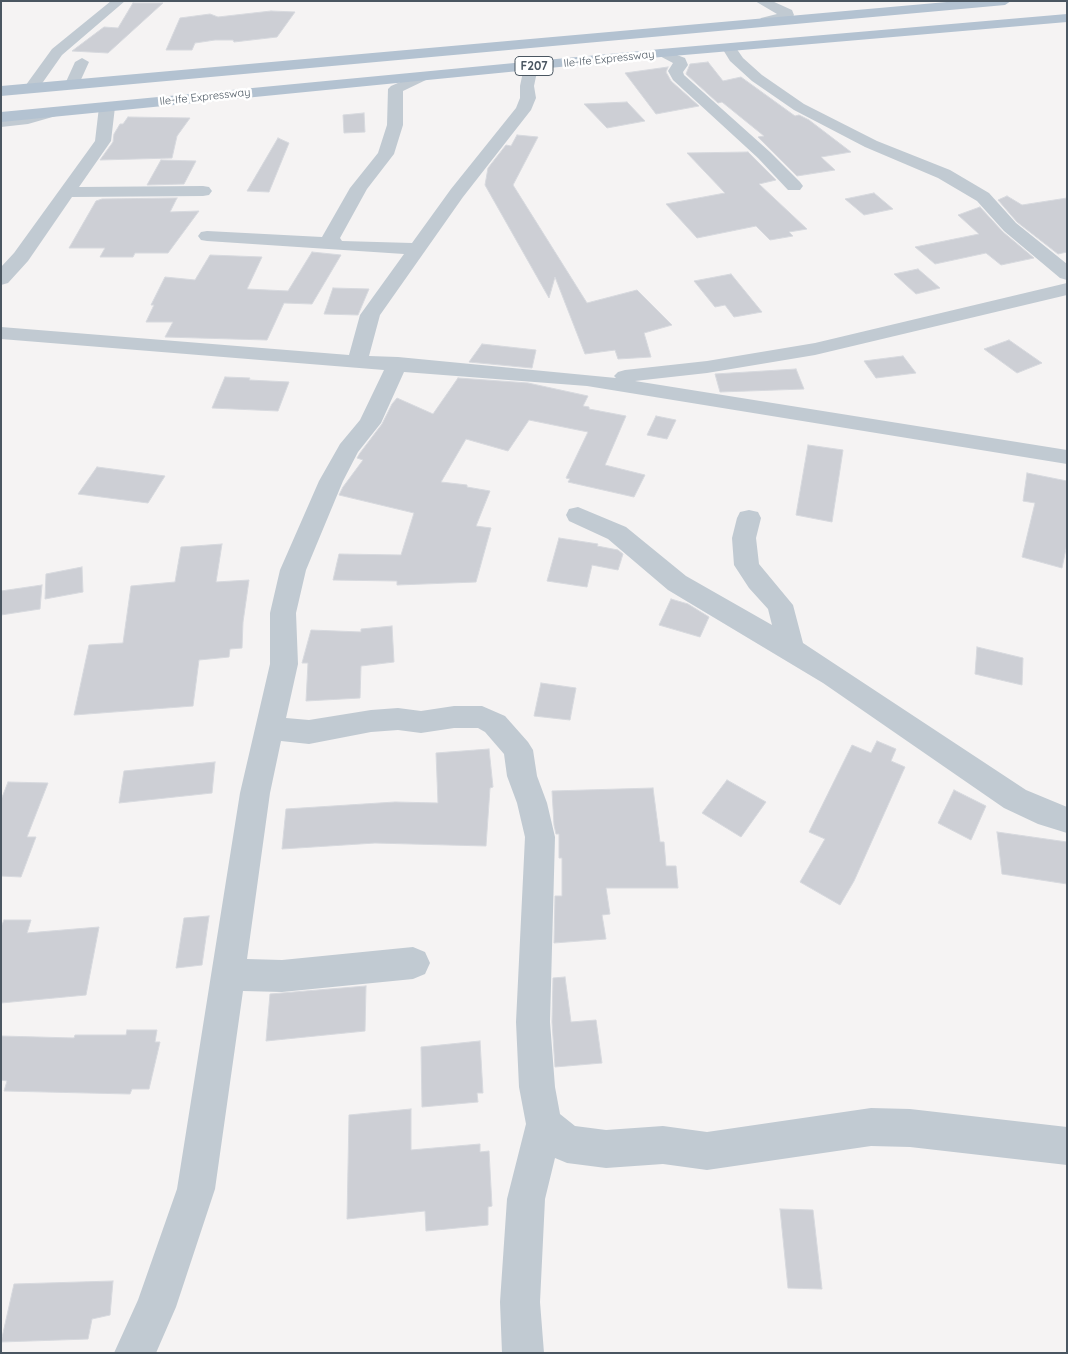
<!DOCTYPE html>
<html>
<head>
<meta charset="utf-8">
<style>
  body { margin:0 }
  #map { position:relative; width:1068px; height:1354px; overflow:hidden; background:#f5f3f3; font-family:Quicksand,sans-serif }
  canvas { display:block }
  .frame { position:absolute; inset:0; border:2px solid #4a5661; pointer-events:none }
</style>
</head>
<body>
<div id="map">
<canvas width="1068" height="1354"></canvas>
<div class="frame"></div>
</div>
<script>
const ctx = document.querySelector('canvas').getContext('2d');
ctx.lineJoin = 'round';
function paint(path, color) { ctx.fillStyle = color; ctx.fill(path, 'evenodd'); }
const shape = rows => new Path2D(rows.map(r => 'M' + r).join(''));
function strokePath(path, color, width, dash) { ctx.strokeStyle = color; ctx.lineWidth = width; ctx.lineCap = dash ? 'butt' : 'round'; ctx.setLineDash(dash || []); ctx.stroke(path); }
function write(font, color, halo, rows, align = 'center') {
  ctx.font = font + ' Quicksand,sans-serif'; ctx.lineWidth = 5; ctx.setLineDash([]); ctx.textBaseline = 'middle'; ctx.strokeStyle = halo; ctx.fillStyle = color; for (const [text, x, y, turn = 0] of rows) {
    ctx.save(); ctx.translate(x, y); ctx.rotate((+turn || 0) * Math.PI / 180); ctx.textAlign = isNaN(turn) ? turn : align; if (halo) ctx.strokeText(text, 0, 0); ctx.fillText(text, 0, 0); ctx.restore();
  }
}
const building = shape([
  [133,3,163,3,108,53,72,51,104,27,118,28,133,3],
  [271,11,295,12,277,37,234,42,233,40,215,40,195,43,192,50,166,50,180,18,210,14,218,17,271,11],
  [708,62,723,81,741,77,795,116,799,115,809,120,851,152,821,157,835,170,797,176,758,137,764,136,722,102,718,103,686,74,690,64,708,62],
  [668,67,666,72,671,81,699,106,656,114,625,73,668,67],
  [627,102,645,121,607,128,584,104,627,102],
  [364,113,365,132,344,133,343,115,364,113],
  [128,117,190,118,177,136,172,158,100,160,113,142,114,134,120,124,123,124,128,117],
  [517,135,538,137,513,185,587,303,637,290,672,325,644,333,651,357,618,359,615,350,585,354,555,277,549,298,485,185,488,168,506,145,511,146,517,135],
  [278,138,289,143,269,192,247,191,278,138],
  [748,152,776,180,759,184,807,229,789,232,793,236,770,240,756,226,697,238,666,204,725,193,687,153,748,152],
  [161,160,196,161,184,184,147,185,161,160],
  [874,193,893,209,864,215,845,199,874,193],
  [1007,196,1022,205,1067,198,1067,252,1058,254,1017,222,998,200,1007,196],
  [177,198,170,212,199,211,168,253,135,253,133,257,100,257,105,248,69,248,96,201,102,199,177,198],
  [980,207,1003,232,1034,258,1001,265,986,253,935,264,915,247,979,234,958,215,980,207],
  [312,252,341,255,312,304,284,303,267,340,165,337,173,322,146,322,154,305,151,305,165,277,195,280,210,255,262,257,247,289,288,291,312,252],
  [918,269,940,288,916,294,894,274,918,269],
  [731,274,762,312,734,317,725,305,715,307,694,281,731,274],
  [333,288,369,289,358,315,324,314,333,288],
  [1009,340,1042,363,1017,373,984,349,1009,340],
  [482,344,536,350,532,368,469,362,482,344],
  [903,356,916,373,876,378,864,361,903,356],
  [796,369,804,389,720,392,715,374,796,369],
  [225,377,250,378,249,380,289,382,278,411,212,408,225,377],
  [458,378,528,383,588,396,583,406,589,407,589,409,626,416,605,465,645,475,634,497,568,482,570,479,566,478,588,432,529,420,508,451,466,439,441,482,467,485,467,487,490,491,476,526,491,528,476,582,397,585,397,581,333,580,339,554,401,555,414,513,339,495,343,487,363,460,357,458,360,453,382,424,392,404,397,398,433,414,458,378],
  [656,416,676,420,667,439,647,435,656,416],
  [808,445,843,450,832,522,796,515,808,445],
  [97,467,165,476,148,503,78,494,97,467],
  [1027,473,1067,481,1067,544,1062,568,1022,557,1035,503,1023,501,1027,473],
  [559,538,598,544,597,546,618,550,623,554,618,570,592,565,587,587,547,581,559,538],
  [222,544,216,582,249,580,243,622,242,648,230,649,229,657,199,660,193,706,74,715,89,645,123,643,131,586,175,582,181,547,222,544],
  [82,567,83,592,45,599,46,574,82,567],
  [42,585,40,609,1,615,1,591,42,585],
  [671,599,688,604,709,617,700,637,659,625,671,599],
  [392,626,394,662,361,666,360,698,306,701,308,663,302,663,311,630,361,632,361,629,392,626],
  [977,647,1023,658,1022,685,975,674,977,647],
  [541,683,576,688,570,720,534,716,541,683],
  [877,741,896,749,891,761,905,767,854,881,840,905,800,882,825,839,809,832,852,745,871,753,877,741],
  [489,749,493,787,490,788,486,846,375,843,282,849,286,809,395,802,438,803,436,753,489,749],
  [215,762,212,793,119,803,124,771,215,762],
  [727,780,766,802,741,837,702,813,727,780],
  [8,782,48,783,27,837,36,837,21,877,1,876,1,800,8,782],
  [653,788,660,842,664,842,666,866,676,866,678,888,606,888,610,914,602,915,606,939,554,943,555,896,562,896,562,858,559,858,559,834,556,834,554,825,552,791,653,788],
  [954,790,986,806,971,840,938,823,954,790],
  [997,832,1067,842,1067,884,1002,874,997,832],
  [209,916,202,965,176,968,184,918,209,916],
  [4,920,31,920,27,933,99,927,86,995,1,1003,1,927,4,920],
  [565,977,571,1022,596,1020,602,1063,555,1067,552,1022,553,978,565,977],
  [366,986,365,1031,266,1041,270,994,366,986],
  [127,1030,157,1030,155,1042,160,1042,149,1089,132,1089,130,1094,4,1091,7,1081,1,1080,1,1036,74,1038,75,1035,126,1035,127,1030],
  [480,1041,483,1093,477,1093,478,1102,422,1107,421,1047,480,1041],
  [411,1109,411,1150,480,1144,480,1152,489,1151,492,1206,488,1207,488,1225,426,1231,425,1211,347,1219,349,1115,411,1109],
  [780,1209,813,1210,822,1289,788,1288,780,1209],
  [113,1281,110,1315,92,1319,88,1339,1,1342,14,1284,113,1281]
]);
const minor = shape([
  [111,1,125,1,62,55,36,92,26,92,23,89,52,49,111,1],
  [755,1,772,1,792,10,794,15,792,18,771,24,761,24,759,21,761,18,777,14,755,1],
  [729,44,734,45,743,58,762,75,804,104,877,141,950,170,989,193,1016,223,1067,264,1067,280,1060,278,1004,231,977,201,938,178,865,147,794,110,752,81,730,61,722,48,729,44],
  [661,49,685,58,688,65,683,72,684,75,770,152,800,182,803,186,800,190,788,190,758,158,673,80,668,71,673,63,654,53,661,49],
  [82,58,89,62,79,84,72,88,67,87,65,84,75,62,82,58],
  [531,63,538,67,534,86,536,98,531,110,463,197,380,315,369,356,398,357,616,378,614,376,618,372,625,370,707,361,815,343,1067,283,1067,295,815,355,707,373,635,381,1067,450,1067,464,587,386,404,372,381,423,358,452,343,481,306,570,296,613,298,664,286,718,309,720,371,710,398,708,421,711,454,706,482,706,505,716,528,742,533,750,537,776,547,803,555,837,550,1022,555,1087,560,1114,575,1126,606,1130,663,1126,707,1132,871,1108,910,1109,1067,1127,1067,1165,910,1147,871,1146,707,1170,663,1164,606,1168,567,1163,555,1158,545,1199,540,1302,544,1353,502,1353,500,1302,507,1199,526,1124,519,1087,516,1022,525,837,517,803,507,776,504,754,485,732,478,728,454,728,421,733,398,730,371,732,309,744,281,741,270,793,247,959,282,960,413,947,425,952,430,963,425,974,413,979,282,992,243,991,215,1189,176,1307,156,1353,114,1353,138,1300,177,1189,240,793,270,664,270,613,280,570,319,481,340,444,360,420,384,370,1,339,1,327,349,355,360,315,404,254,207,241,201,240,198,236,201,232,207,231,322,237,350,188,378,153,387,125,388,89,391,86,423,72,430,76,428,79,403,91,403,125,394,154,367,189,340,238,342,241,412,243,451,189,516,108,520,98,520,86,524,67,531,63],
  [107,102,115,107,111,141,79,187,203,186,209,187,212,191,209,195,203,196,72,197,28,261,8,283,1,285,1,267,14,253,95,141,99,107,107,102],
  [51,108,56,110,59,113,56,116,28,124,1,127,1,117,28,114,51,108],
  [578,507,626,527,686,576,772,625,768,609,749,588,734,565,732,538,737,518,740,512,749,510,758,512,761,518,756,538,759,564,793,605,803,643,1026,790,1067,807,1067,833,1038,824,1004,808,823,683,668,590,608,539,569,521,566,515,569,509,578,507]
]);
const major = shape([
  [958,1,1011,1,1005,5,1,96,1,86,958,1],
  [1067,14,1067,22,661,57,1,122,1,112,661,49,1067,14]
]);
const farStreetnames = [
  ["Ile-Ife Expressway",609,59,-6],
  ["Ile-Ife Expressway",205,97,-6]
];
const shields = [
  [534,66,38]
];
const shieldNames = [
  ["F207",534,66]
];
paint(building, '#cdcfd5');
strokePath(building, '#d7d9de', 1);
paint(minor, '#c1cad2');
paint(major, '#b3c2d1');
write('11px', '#4a5661', '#fff', farStreetnames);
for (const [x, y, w] of shields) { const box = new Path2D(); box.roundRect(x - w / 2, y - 9.5, w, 19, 4); ctx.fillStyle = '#fff'; ctx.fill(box); strokePath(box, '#4a5661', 1); }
write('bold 12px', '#4a5661', null, shieldNames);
</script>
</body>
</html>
